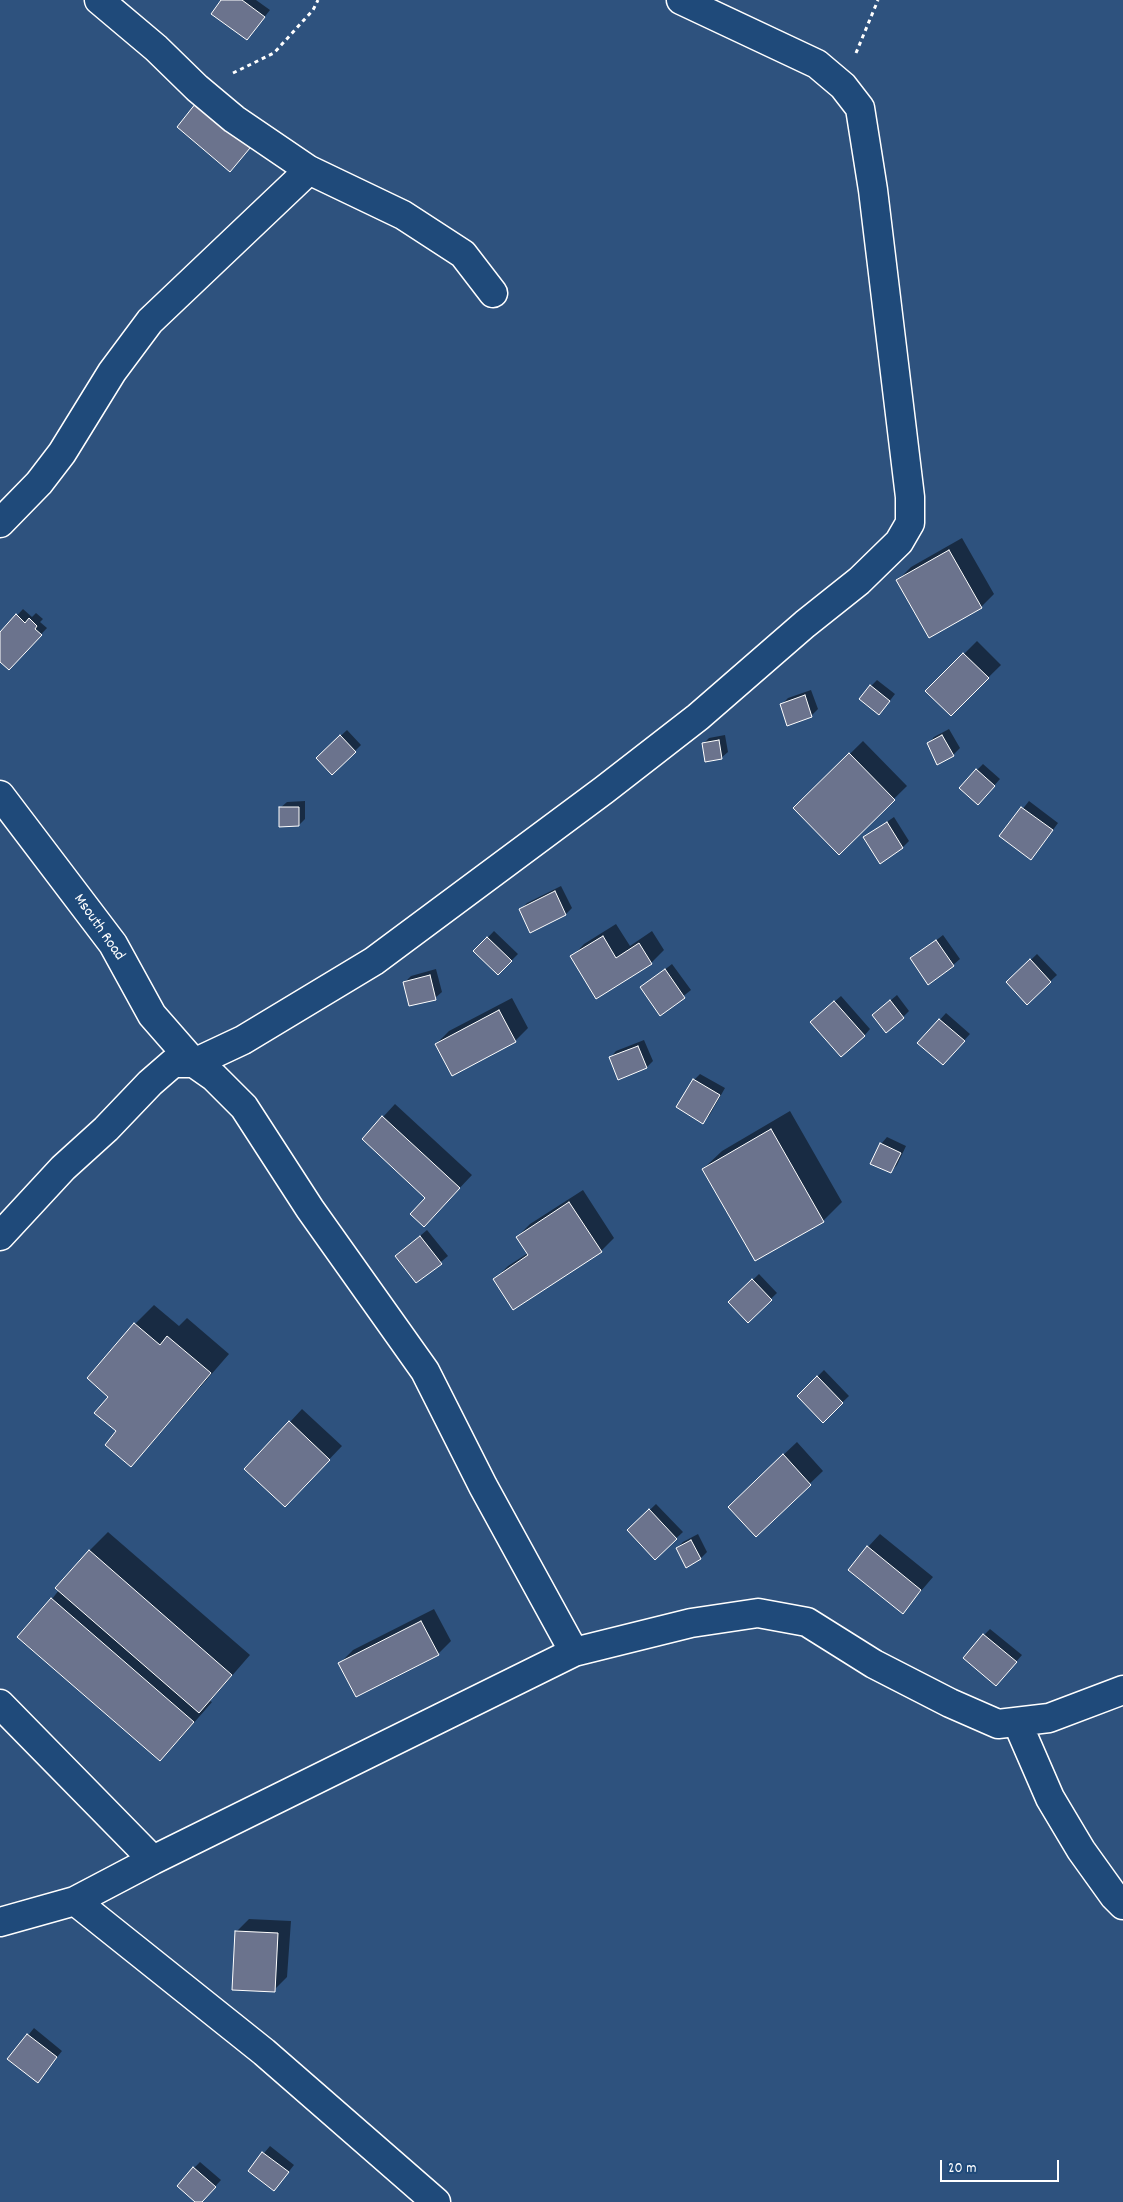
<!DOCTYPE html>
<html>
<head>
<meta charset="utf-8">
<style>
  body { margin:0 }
  #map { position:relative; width:1123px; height:2202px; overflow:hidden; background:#2e527e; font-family:Dekko,sans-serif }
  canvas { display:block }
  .scale { position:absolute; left:940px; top:2160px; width:119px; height:22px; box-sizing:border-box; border:2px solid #fff; border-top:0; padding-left:6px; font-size:15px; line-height:18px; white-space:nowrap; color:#fff; -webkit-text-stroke:4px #1f4a7a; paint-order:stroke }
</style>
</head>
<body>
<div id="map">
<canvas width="1123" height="2202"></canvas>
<div class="scale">20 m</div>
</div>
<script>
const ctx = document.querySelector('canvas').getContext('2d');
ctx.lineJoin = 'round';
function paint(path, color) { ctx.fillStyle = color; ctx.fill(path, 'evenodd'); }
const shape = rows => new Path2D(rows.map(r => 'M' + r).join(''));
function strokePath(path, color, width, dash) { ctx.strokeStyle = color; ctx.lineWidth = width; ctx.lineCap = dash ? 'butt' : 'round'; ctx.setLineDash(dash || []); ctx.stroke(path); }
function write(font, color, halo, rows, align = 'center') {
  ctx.font = font + ' Dekko,sans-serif'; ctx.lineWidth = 4; ctx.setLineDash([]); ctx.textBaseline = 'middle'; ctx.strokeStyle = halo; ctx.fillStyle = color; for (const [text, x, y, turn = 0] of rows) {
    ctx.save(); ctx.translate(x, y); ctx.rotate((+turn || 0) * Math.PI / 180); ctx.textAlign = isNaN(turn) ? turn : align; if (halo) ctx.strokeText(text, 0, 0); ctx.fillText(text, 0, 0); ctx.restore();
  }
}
const shadow = shape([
  [223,0,256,0,270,10,247,39],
  [210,91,262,134,230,170],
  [962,538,994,594,981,607,898,580,911,567],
  [23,609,32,617,36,613,43,619,40,622,47,628,15,662,0,660,0,634],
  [977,641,1001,665,951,714,927,691],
  [877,680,895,694,885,707,871,686],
  [811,690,818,709,811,716,782,704,788,698],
  [949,729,960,748,953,755,938,763,928,744,934,737],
  [347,730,361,745,332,774,317,758],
  [725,735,728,752,721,758,703,744,709,738],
  [863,741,907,786,839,853,795,808],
  [983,764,1000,779,984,797,977,770],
  [305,801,305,819,299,825,280,808,287,802],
  [1029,801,1058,823,1037,852,1001,836],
  [894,817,909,841,903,847,865,837],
  [561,886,572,908,566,914,531,931,520,910,527,903],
  [616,924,630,946,652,931,664,950,651,963,572,957,584,944],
  [494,931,518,954,498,974,475,951],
  [943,935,960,959,953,965,912,959],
  [1037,954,1057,975,1027,1003,1008,982],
  [672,964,691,990,661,1014,641,988],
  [436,969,442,992,435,998,405,982,411,976],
  [897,995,909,1011,903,1017,873,1015],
  [841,996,870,1029,864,1036,818,1016],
  [512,998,528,1028,515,1041,436,1044,449,1031],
  [946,1013,970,1034,949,1057,919,1043],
  [644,1040,653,1061,647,1067,610,1058,616,1051],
  [700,1074,725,1088,709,1116,703,1122,694,1080],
  [395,1104,472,1175,437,1212,383,1117],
  [790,1111,842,1202,823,1221,703,1169,722,1151],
  [887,1137,906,1146,897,1165,891,1172,881,1144],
  [583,1190,614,1238,601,1251,495,1279,508,1266,528,1253,517,1237,530,1224],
  [427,1230,448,1256,417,1282,396,1256],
  [759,1274,777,1293,748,1321,730,1302],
  [154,1305,179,1326,187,1318,229,1354,149,1446,131,1465,117,1431,110,1396,135,1324],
  [824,1370,849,1396,823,1421,798,1396],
  [302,1409,342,1446,298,1492,290,1422],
  [797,1442,823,1471,756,1535,742,1494],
  [656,1504,683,1532,655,1558,629,1530],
  [108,1532,250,1655,210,1701,212,1702,179,1740,160,1759,52,1599,89,1551],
  [698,1534,707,1552,701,1558,677,1548,683,1542],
  [880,1534,933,1577,903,1612,868,1547],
  [434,1609,451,1641,438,1654,340,1663,353,1650],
  [990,1629,1022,1655,1002,1678,984,1635],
  [249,1919,291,1921,287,1977,274,1990,236,1932],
  [34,2028,62,2051,38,2081,9,2059],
  [270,2146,294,2165,274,2190,249,2171],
  [200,2162,221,2180,201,2202,197,2202,194,2168]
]);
const building = shape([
  [221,0,242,0,265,17,247,40,211,14,221,0],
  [196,103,250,148,230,172,177,127,196,103],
  [949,550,982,608,929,638,896,580,949,550],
  [16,614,25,623,29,618,37,626,35,629,42,635,9,670,0,662,0,632,16,614],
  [963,653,989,678,951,716,925,691,963,653],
  [870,685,890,701,879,715,859,699,870,685],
  [805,695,812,717,787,726,780,704,805,695],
  [340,735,356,752,332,775,316,758,340,735],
  [942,735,954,756,937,765,927,743,942,735],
  [719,740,722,759,705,762,702,743,719,740],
  [849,753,895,800,839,855,793,808,849,753],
  [976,769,995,786,978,805,959,788,976,769],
  [279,807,299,807,299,826,279,827,279,807],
  [1021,807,1053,830,1031,860,999,836,1021,807],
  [887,822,903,848,880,864,863,837,887,822],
  [555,891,566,915,530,933,519,909,555,891],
  [603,936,616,958,639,943,652,964,596,999,570,956,603,936],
  [487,937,512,961,498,975,473,951,487,937],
  [936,940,954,966,928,985,910,958,936,940],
  [1030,959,1051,982,1027,1005,1006,982,1030,959],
  [665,969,685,998,660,1016,640,987,665,969],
  [430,975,436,1000,409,1006,403,982,430,975],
  [890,1000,904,1018,886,1033,872,1015,890,1000],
  [834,1001,865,1036,841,1057,810,1022,834,1001],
  [499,1010,516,1042,452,1076,435,1044,499,1010],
  [939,1019,965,1041,943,1065,917,1043,939,1019],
  [638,1046,647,1068,618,1080,609,1057,638,1046],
  [693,1079,720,1095,703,1124,676,1107,693,1079],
  [382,1116,460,1188,424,1227,410,1214,425,1198,362,1139,382,1116],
  [771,1129,824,1222,755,1261,702,1169,771,1129],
  [880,1143,901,1153,891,1173,870,1164,880,1143],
  [569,1202,602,1252,513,1310,493,1279,528,1255,516,1237,569,1202],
  [420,1236,442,1264,416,1283,395,1256,420,1236],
  [752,1279,772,1300,748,1323,728,1302,752,1279],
  [134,1323,160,1345,167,1336,211,1373,131,1467,105,1445,116,1431,94,1413,108,1397,87,1378,134,1323],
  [817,1376,843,1403,823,1423,797,1396,817,1376],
  [289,1421,330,1460,285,1507,244,1469,289,1421],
  [783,1454,811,1485,756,1537,728,1507,783,1454],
  [649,1509,677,1539,655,1560,627,1530,649,1509],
  [691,1540,701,1559,686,1568,676,1548,691,1540],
  [867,1546,921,1590,903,1614,848,1570,867,1546],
  [89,1550,232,1675,199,1713,55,1588,89,1550],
  [51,1598,194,1722,160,1761,17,1637,51,1598],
  [421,1621,439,1655,356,1697,338,1663,421,1621],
  [983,1634,1017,1662,996,1686,963,1658,983,1634],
  [235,1931,278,1933,275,1992,232,1990,235,1931],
  [27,2034,57,2057,38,2083,7,2059,27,2034],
  [262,2152,289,2172,274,2191,248,2171,262,2152],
  [193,2167,216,2187,202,2202,195,2202,177,2186,193,2167]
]);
const path = shape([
  [856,53,878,0],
  [233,73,274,53,313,10,318,0]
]);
const street = shape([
  [99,0,156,48,197,88,234,119,309,170,403,215,463,254,493,293],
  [0,523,39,483,62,453,112,372,150,321,309,170],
  [0,795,113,944,152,1015,194,1063,243,1040,374,961,604,790,698,717,805,624,859,581,899,542,910,523,910,497,873,190,860,108,843,86,817,64,681,0],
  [0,1236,63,1168,106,1129,150,1083,173,1063,194,1063,214,1077,244,1107,310,1209,425,1371,483,1486,574,1652],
  [0,1704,153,1860],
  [1017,1722,1050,1798,1081,1850,1114,1896,1123,1905],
  [75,1901,264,2052,436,2202],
  [0,1922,75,1901,153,1860,574,1652,691,1623,758,1613,807,1622,874,1664,950,1703,998,1724,1049,1718,1123,1690]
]);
const streetNames = [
  ["Msouth Road",98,928,55]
];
paint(shadow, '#0007');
paint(building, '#6b738d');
strokePath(building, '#fff', 1);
strokePath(street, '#fff', 31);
strokePath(path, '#fff', 3, [4, 4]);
strokePath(street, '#1f4a7a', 28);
write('16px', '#fff', '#1f4a7a', streetNames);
</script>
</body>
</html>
